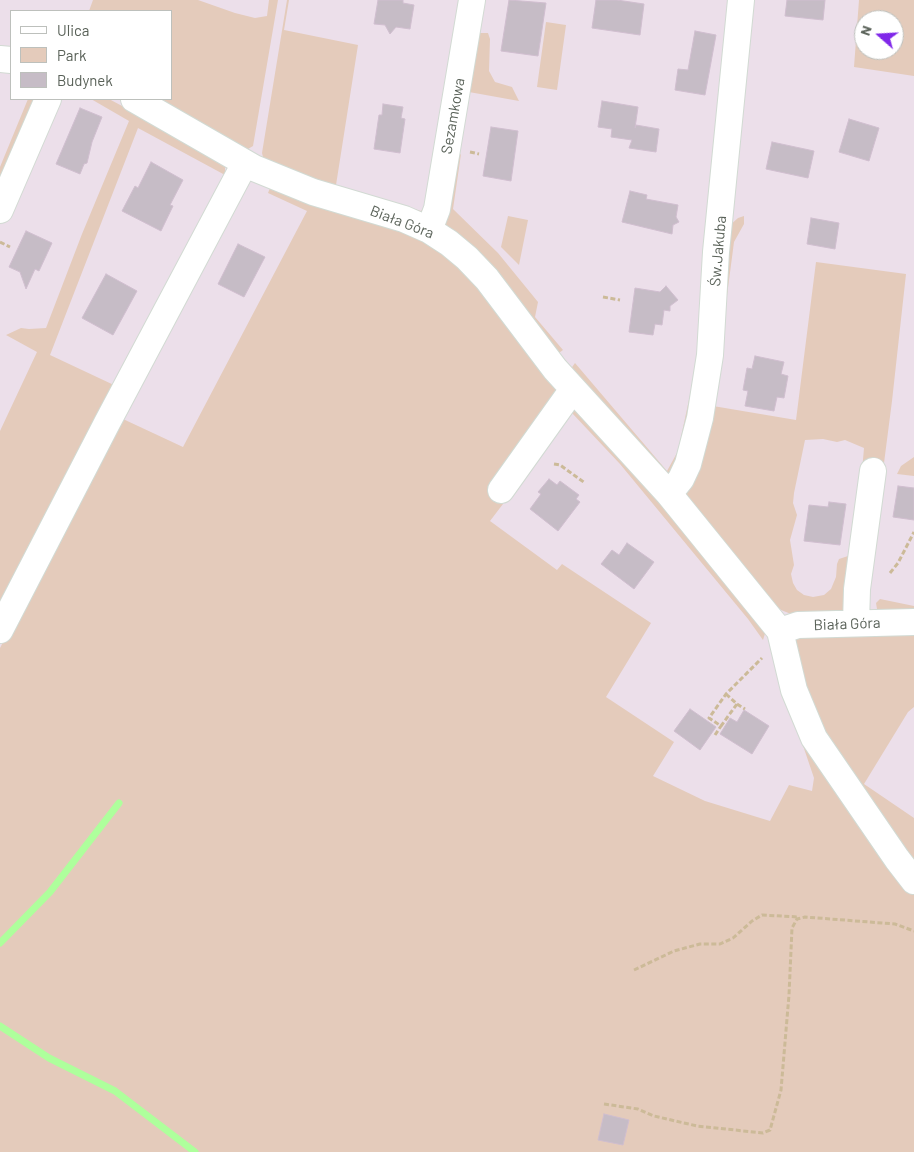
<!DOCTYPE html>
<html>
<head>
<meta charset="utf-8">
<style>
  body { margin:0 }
  #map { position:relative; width:914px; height:1152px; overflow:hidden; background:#ecdfea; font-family:Barlow,sans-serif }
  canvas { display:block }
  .legend { position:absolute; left:10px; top:10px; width:162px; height:90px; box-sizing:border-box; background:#fff; border:1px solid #bdc0bc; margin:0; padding:6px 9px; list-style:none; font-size:15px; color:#596158 }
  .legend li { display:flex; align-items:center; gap:10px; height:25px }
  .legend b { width:25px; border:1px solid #bdc0bc }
  .north { position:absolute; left:854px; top:10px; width:50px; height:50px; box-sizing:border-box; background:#fff; border:1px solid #bdc0bc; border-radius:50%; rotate:289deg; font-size:14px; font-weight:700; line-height:20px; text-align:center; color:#596158 }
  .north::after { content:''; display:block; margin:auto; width:18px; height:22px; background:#8028e9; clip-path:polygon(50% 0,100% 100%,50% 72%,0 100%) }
</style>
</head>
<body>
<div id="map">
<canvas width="914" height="1152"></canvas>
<ul class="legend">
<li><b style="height:6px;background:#fff"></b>Ulica</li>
<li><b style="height:14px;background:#e4cbbb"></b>Park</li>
<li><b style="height:14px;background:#c6bcc6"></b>Budynek</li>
</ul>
<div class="north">N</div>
</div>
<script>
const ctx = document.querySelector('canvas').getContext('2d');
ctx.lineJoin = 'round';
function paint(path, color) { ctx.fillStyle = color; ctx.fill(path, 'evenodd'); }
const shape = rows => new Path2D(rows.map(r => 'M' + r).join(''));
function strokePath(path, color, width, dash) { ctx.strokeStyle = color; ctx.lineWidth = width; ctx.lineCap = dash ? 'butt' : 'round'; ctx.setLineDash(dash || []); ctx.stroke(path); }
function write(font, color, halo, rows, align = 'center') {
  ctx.font = font + ' Barlow,sans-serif'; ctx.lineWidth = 5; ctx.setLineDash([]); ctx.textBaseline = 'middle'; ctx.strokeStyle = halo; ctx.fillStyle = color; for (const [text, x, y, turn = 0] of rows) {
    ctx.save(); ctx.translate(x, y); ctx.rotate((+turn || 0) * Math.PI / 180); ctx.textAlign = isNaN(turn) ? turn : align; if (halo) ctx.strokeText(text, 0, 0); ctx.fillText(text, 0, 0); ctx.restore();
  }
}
const green = shape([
  [93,0,198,0,235,13,255,18,267,16,269,0,278,0,253,146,243,152,142,99,171,99,171,11,89,11],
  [287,0,289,0,284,30,358,45,336,185,421,211,429,201,431,204,418,217,264,161,262,153],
  [859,0,914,0,914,76,854,67],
  [864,20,894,20,894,50,864,50],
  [546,22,566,25,557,90,537,87],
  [477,33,488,33,490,39,489,71,495,82,512,87,519,101,469,92],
  [28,99,42,99,0,195,0,167],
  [91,99,109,99,225,161,225,175,138,128,50,355,116,386,0,616,0,431,37,352,6,335,21,328,29,329,46,328,82,234,129,121],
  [461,154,453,209,498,253,538,302,535,317,563,350,556,355,447,231,443,219,454,159],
  [270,188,402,225,456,256,556,388,555,394,495,500,503,504,490,521,557,570,562,564,651,623,606,697,674,742,653,776,705,801,770,821,789,785,812,791,814,778,774,660,793,637,914,627,914,707,908,712,864,784,914,818,914,1152,0,1152,0,648,73,507,123,419,183,447,307,211,268,193],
  [508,216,528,220,519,265,501,247],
  [744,216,744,224,734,242,720,349,729,226,738,218],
  [816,262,906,274,892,401,868,587,861,483,864,448,845,440,837,442,823,439,805,440,794,493,793,503,797,515,790,540,794,565,791,574,793,583,797,590,804,595,813,597,824,595,831,589,836,577,837,564,839,559,851,555,848,611,791,614,781,610,772,602,685,506,683,489,713,406,796,420],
  [706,339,689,438,668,477,570,370,575,363,667,471,678,451,696,367],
  [578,406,768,624,763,640,748,619,620,464,572,413],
  [914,457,914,476,897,474,901,466],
  [880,599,914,606,914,613,882,611,877,609,876,603]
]);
const stream = shape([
  [0,943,50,892,119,803],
  [0,1026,49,1058,115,1091,195,1152]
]);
const building = shape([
  [378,0,403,0,403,3,414,5,410,29,396,27,390,34,385,25,374,24,378,0],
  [509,0,546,3,538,56,501,51,509,0],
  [596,0,617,0,644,4,640,35,592,28,596,0],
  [787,0,825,0,823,20,785,16,787,0],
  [695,31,716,35,705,95,675,90,678,69,688,70,695,31],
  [602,101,638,107,635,128,636,125,659,129,656,152,629,148,632,140,611,137,612,129,598,127,602,101],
  [383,104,403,107,401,118,405,119,400,153,374,149,379,115,382,115,383,104],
  [80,108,102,117,92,142,87,163,84,164,80,174,56,164,80,108],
  [849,119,879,128,869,161,839,152,849,119],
  [491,127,518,131,511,181,483,176,491,127],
  [772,142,814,151,808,178,766,169,772,142],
  [151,162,183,180,170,205,173,206,161,231,122,211,135,186,138,188,151,162],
  [630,191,647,195,646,199,678,205,676,217,679,222,673,225,672,234,622,222,630,191],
  [811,218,839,223,835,249,807,244,811,218],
  [26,231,52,243,39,271,35,269,26,289,20,272,9,267,26,231],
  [238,244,265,257,244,297,218,284,238,244],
  [106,274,137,291,113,335,82,318,106,274],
  [666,286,678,300,670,306,670,311,664,310,662,325,655,324,653,335,629,332,635,288,660,292,666,286],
  [755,356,784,362,781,374,788,376,784,398,777,397,774,411,745,406,748,391,743,390,747,368,752,369,755,356],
  [549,479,557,485,560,481,579,495,576,499,580,502,558,531,530,509,541,494,538,492,549,479],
  [898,486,914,488,914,520,893,517,898,486],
  [829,502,846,504,840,545,804,541,809,505,828,507,829,502],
  [627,543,654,562,634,589,601,564,612,550,619,555,627,543],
  [690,709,716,727,700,750,674,731,690,709],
  [744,710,769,726,752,754,720,734,730,718,737,722,744,710],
  [604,1114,629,1120,623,1145,598,1140,604,1114]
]);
const path = shape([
  [470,152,479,154],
  [0,242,10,247],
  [603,297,620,300],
  [554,464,560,465,585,483],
  [890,573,898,563,914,532],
  [726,694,737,704,721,726,709,718,726,694,762,658],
  [737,704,745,709],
  [715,735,721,726],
  [634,970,674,951,700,944,720,944,733,938,752,921,762,915,799,917],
  [604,1104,638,1109,654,1116,697,1126,763,1133,770,1130,781,1090,789,995,792,928,797,919,805,917,895,924,914,931]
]);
const minor = shape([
  [0,59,11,60],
  [134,99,254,168,313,192,404,219,429,230,449,243,467,258,487,279,555,369,669,494,780,631,794,690,814,738,897,859,914,881],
  [0,210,48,99],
  [429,230,437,209,472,0],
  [501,490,573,389],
  [669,494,681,479,688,464,700,418,710,355,716,252,741,0],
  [856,623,857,589,873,471],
  [0,630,107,423,245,163],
  [780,631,798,625,914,622]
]);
const streetNames = [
  ["Sezamkowa",453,116,-80],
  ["Biała Góra",402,222,21],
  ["Św.Jakuba",718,251,-85],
  ["Biała Góra",847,624,-2]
];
paint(green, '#e4cbbb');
strokePath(stream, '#aeff9c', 7);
paint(building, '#c6bcc6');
strokePath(building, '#d0becf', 1);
strokePath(minor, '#d2dad3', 28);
strokePath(path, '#ccba98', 3, [5, 2.5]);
strokePath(minor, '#fff', 26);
write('15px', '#596158', '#fff', streetNames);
</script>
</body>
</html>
